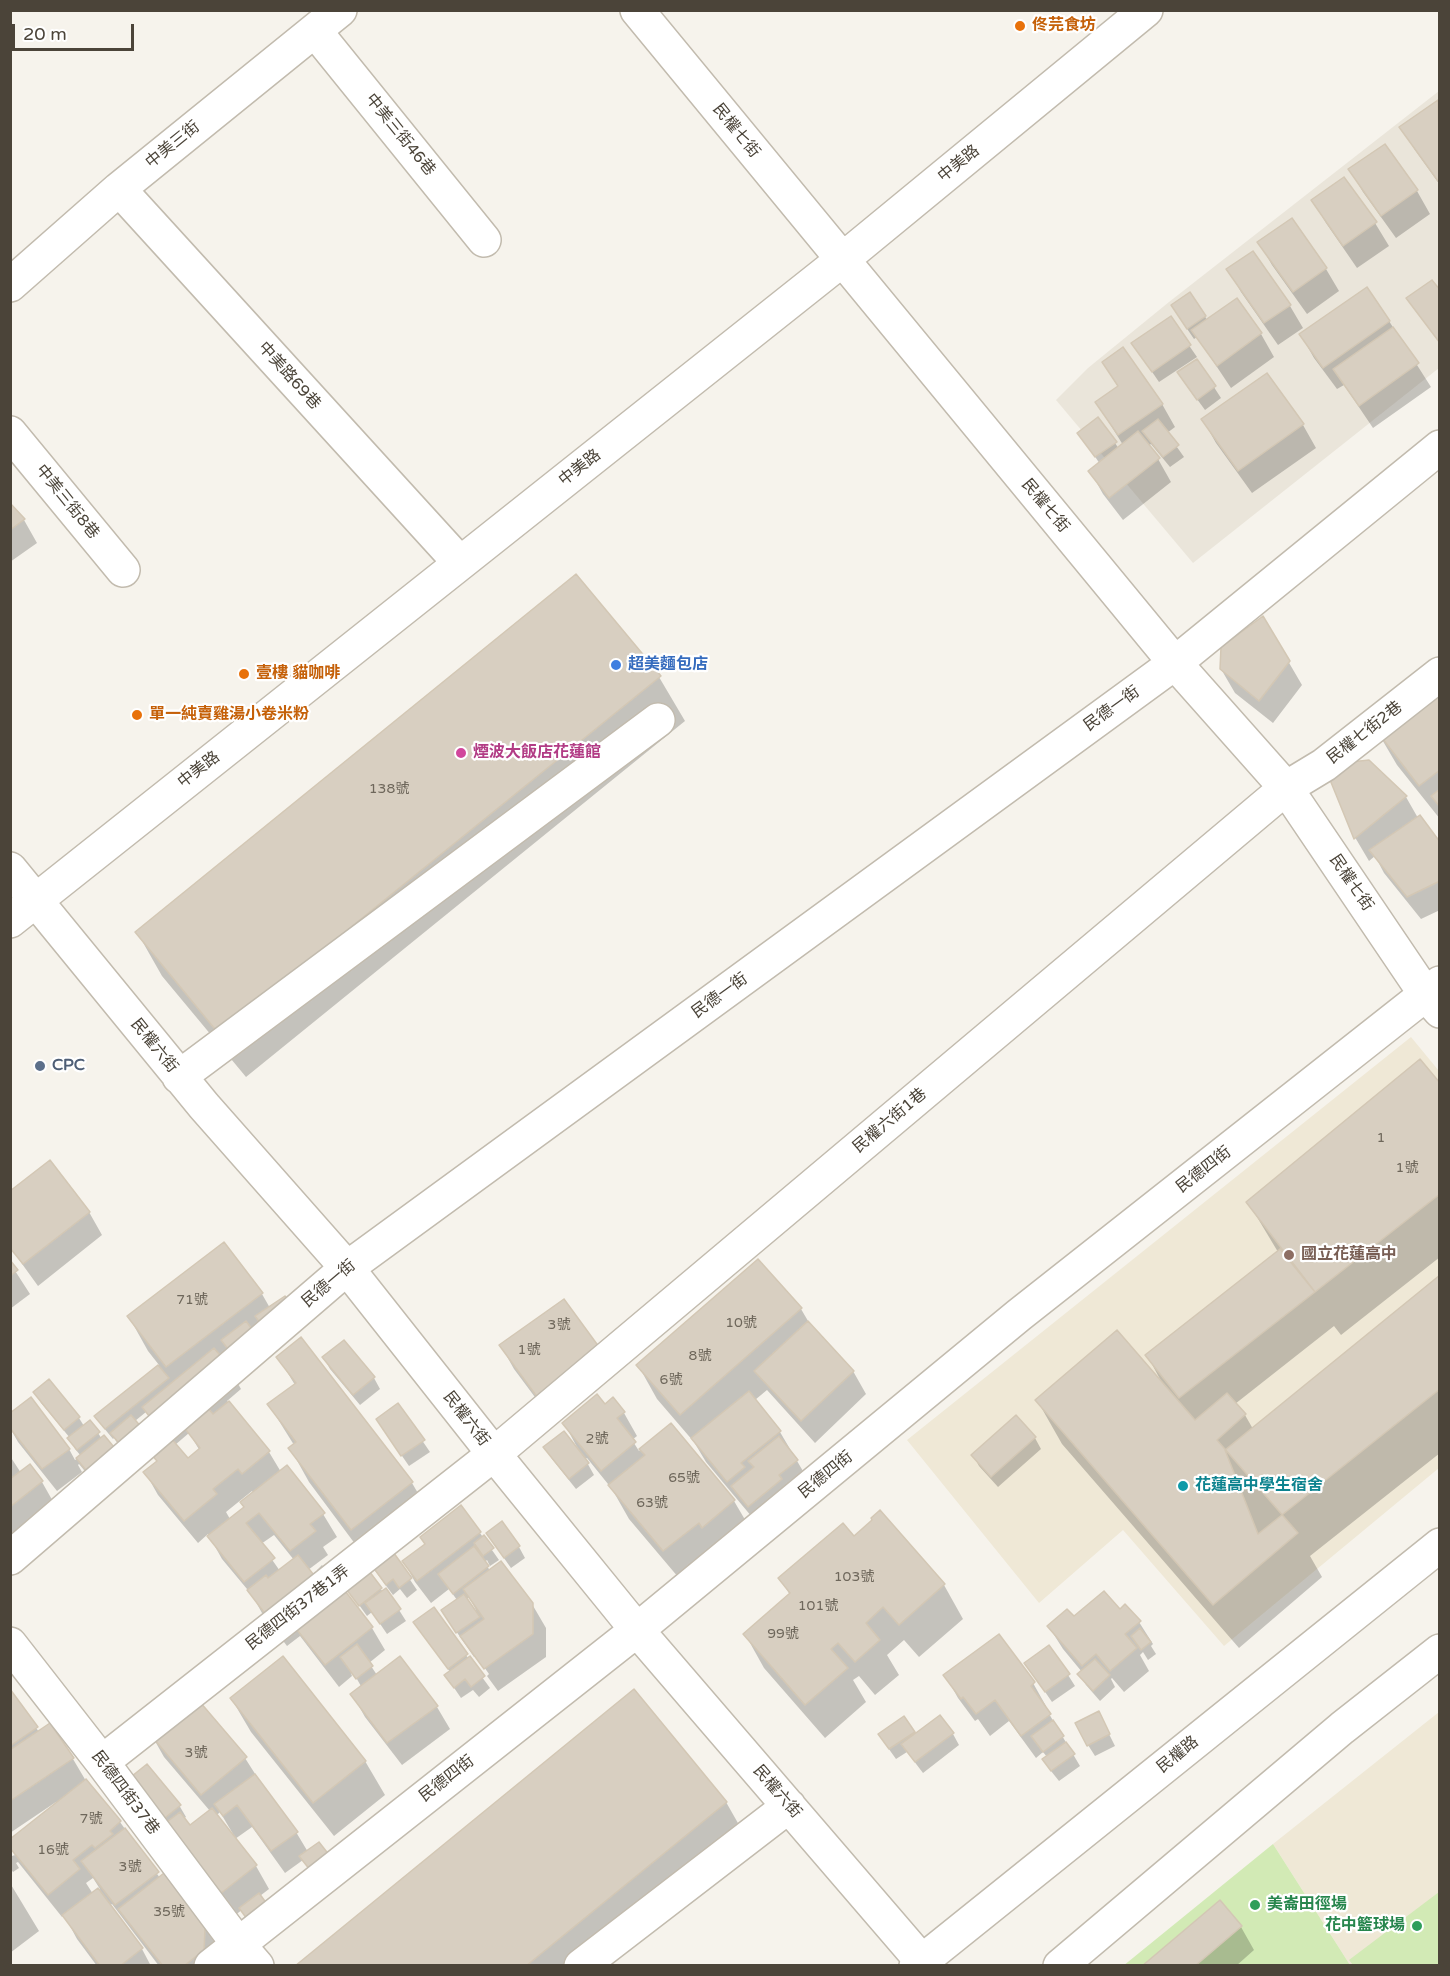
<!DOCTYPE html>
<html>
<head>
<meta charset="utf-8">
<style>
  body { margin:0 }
  #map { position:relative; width:1450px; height:1976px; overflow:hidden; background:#f6f3ec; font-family:"Varela Round",sans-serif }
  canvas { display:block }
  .frame { position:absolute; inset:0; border:12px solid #4b4439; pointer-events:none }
  .scale { position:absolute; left:12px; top:24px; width:122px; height:27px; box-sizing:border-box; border:3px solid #4b4439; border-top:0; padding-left:8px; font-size:18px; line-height:21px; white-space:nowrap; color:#4b4439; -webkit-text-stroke:4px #fff; paint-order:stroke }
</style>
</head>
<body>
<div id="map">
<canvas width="1450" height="1976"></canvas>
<div class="frame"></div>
<div class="scale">20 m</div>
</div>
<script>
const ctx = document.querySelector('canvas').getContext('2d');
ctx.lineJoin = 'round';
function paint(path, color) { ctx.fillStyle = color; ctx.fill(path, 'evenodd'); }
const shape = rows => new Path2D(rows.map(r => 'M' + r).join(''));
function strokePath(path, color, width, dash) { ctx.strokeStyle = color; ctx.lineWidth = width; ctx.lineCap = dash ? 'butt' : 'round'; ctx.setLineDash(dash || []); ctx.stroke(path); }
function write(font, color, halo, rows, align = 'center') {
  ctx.font = font + ' "Varela Round","Noto Sans TC",sans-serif'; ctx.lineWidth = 4.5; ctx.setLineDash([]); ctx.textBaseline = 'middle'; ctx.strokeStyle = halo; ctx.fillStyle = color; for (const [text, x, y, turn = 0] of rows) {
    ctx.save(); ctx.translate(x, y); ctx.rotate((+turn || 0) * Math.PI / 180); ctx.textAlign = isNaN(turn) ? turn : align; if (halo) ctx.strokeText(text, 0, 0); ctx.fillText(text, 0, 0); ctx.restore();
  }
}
const residential = shape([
  [1439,91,1439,368,1193,563,1056,400,1088,368,1169,302]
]);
const education = shape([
  [1411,1037,1439,1071,1439,1468,1224,1646,1123,1530,1039,1603,907,1440],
  [1439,1712,1439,1965,1350,1965,1273,1844]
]);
const green = shape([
  [1273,1844,1350,1965,1123,1966],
  [1439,1892,1439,1965,1353,1965,1349,1960]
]);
const shadow = shape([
  [1438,102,1440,104,1440,185,1415,150,1401,127],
  [1384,146,1417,191,1430,214,1396,238,1363,192,1350,170],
  [1344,179,1375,223,1389,246,1357,268,1326,223,1313,201],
  [1259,242,1326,269,1339,291,1307,314,1272,265],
  [1228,269,1290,306,1303,328,1278,345,1241,292],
  [1236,300,1261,334,1274,357,1231,388,1197,337,1194,339,1179,317,1205,316,1207,321],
  [1170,318,1197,357,1159,382,1133,344],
  [1389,321,1431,387,1373,428,1344,385,1337,389,1314,358,1301,335],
  [1197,361,1221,398,1205,410,1186,384],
  [1104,363,1162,404,1175,427,1167,433,1184,457,1170,467,1151,444,1148,446,1158,459,1171,482,1123,520,1103,494,1090,471,1100,464,1079,433,1115,443,1119,449,1123,445,1097,403,1118,387],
  [1267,375,1303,425,1316,448,1252,493,1216,443,1203,420],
  [10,505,24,520,37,543,10,562],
  [1288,661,1302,685,1273,723,1235,693,1221,669],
  [659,677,685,721,246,1077,162,976,137,932],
  [1440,681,1440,819,1397,765,1377,731],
  [1326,766,1406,797,1418,818,1440,844,1440,910,1421,919,1384,873,1375,856,1369,861,1356,839],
  [1440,1086,1440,1257,1341,1335,1334,1326,1235,1404,1245,1415,1253,1429,1440,1278,1440,1453,1310,1556,1322,1577,1239,1648,1062,1444,1037,1400,1161,1381,1147,1355,1278,1252,1248,1202],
  [10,1193,89,1212,102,1235,38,1286,12,1250,10,1251],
  [10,1263,30,1294,10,1309],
  [262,1294,270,1308,229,1368,241,1389,227,1401,269,1452,281,1472,323,1514,337,1537,323,1547,328,1555,308,1570,320,1584,323,1581,317,1570,322,1565,331,1577,366,1569,383,1592,399,1610,406,1621,387,1634,372,1612,367,1616,344,1584,340,1587,372,1628,385,1650,369,1663,377,1675,437,1707,450,1729,402,1765,365,1717,352,1694,362,1688,353,1672,351,1673,352,1676,339,1687,300,1636,287,1646,262,1613,252,1595,222,1559,208,1534,198,1543,158,1495,145,1472,157,1462,152,1453,157,1431,146,1412,135,1421,118,1444,114,1438,113,1439,103,1427,96,1416,159,1365,148,1351,129,1317],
  [189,1433,200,1451,188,1460,175,1445],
  [252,1491,254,1494,245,1508,230,1519,226,1512],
  [274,1535,294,1560,280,1571,261,1544],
  [801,1309,811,1326,853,1371,866,1394,815,1443,767,1390,755,1400,780,1432,810,1483,762,1529,706,1462,694,1442,657,1399,638,1365],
  [301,1339,412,1483,432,1517,389,1549,417,1590,407,1598,400,1589,393,1595,309,1482,290,1448,294,1445,269,1405,295,1385,278,1357],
  [344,1342,374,1378,380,1389,360,1405,330,1369,324,1358],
  [501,1346,601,1352,614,1375,552,1420,514,1369],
  [35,1392,79,1418,84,1426,98,1433,102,1439,102,1492,79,1464,78,1465,82,1472,57,1491,18,1442,10,1428,69,1449,75,1460,81,1456,75,1449,70,1438,41,1403],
  [398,1405,430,1452,409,1466,384,1430],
  [605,1406,624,1413,637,1436,632,1440,639,1451,671,1425,734,1501,754,1535,684,1584,629,1519,612,1489,587,1458,585,1459,594,1475,576,1489,552,1459,545,1448,578,1449,564,1423],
  [1035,1438,1041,1449,998,1487,979,1466,973,1455],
  [10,1456,21,1473,42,1482,55,1505,10,1540],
  [880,1512,944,1585,963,1619,919,1657,904,1640,887,1655,899,1675,875,1695,859,1676,853,1680,866,1702,825,1738,764,1668,745,1634,790,1595,780,1578,854,1538,874,1520],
  [480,1533,499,1560,490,1566,487,1560,485,1562,490,1571,532,1604,546,1628,546,1657,498,1691,487,1676,489,1674,477,1657,474,1657,449,1621,457,1600,449,1589,431,1603,415,1582,404,1562],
  [469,1597,476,1610,474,1611,466,1600],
  [494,1544,519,1547,525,1558,511,1568],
  [433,1610,490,1688,479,1697,473,1690,461,1698,446,1676,450,1672,415,1623],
  [1120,1611,1139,1622,1153,1644,1151,1646,1156,1654,1148,1660,1143,1652,1140,1655,1149,1671,1124,1692,1112,1678,1111,1679,1115,1687,1100,1701,1086,1685,1079,1674,1082,1672,1063,1649,1049,1627,1074,1618],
  [1026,1664,1068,1675,1075,1686,1052,1702],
  [945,1675,1033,1683,1046,1706,1045,1707,1080,1766,1059,1781,1051,1771,1047,1757,1043,1752,1036,1758,1009,1721,990,1736,978,1719,975,1721,958,1698],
  [10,1691,39,1732,73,1759,86,1781,120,1822,160,1878,219,1933,217,1966,159,1966,112,1904,109,1906,142,1949,151,1966,97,1966,77,1939,64,1915,62,1917,18,1862,16,1863,19,1868,13,1872,10,1868,10,1853,12,1856,15,1855,10,1848,58,1804,56,1802,10,1833],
  [93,1878,100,1889,93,1894,86,1883],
  [231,1698,365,1761,385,1795,334,1836,251,1732],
  [903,1718,915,1736,953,1734,959,1745,923,1773,907,1752,896,1759,886,1745],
  [1104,1724,1115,1746,1095,1756,1088,1745],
  [151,1734,245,1758,259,1780,296,1832,308,1852,317,1880,303,1860,285,1873,252,1827,235,1839,256,1866,269,1889,225,1923,130,1796,179,1805,186,1817,183,1819,190,1827,210,1811,164,1757],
  [220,1812,233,1834,231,1835,216,1816],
  [726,1802,751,1846,605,1966,298,1966],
  [10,1883,39,1931,10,1953],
  [1220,1902,1241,1927,1254,1950,1236,1966,1144,1966]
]);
const building = shape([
  [1438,100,1440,180,1438,181,1399,127,1438,100],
  [1385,144,1418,190,1381,216,1348,169,1385,144],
  [1344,177,1377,222,1343,246,1311,200,1344,177],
  [1292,218,1327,268,1293,292,1257,242,1292,218],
  [1253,251,1291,305,1264,323,1226,269,1253,251],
  [1432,280,1440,290,1440,343,1406,298,1432,280],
  [1367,287,1390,321,1323,368,1299,334,1367,287],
  [1190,292,1206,316,1187,329,1171,305,1190,292],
  [1237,298,1262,333,1217,366,1191,330,1237,298],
  [1171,316,1191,345,1152,372,1131,343,1171,316],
  [1393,327,1419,363,1359,406,1333,369,1393,327],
  [1123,347,1163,404,1118,435,1095,402,1118,386,1102,362,1123,347],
  [1197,359,1216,386,1197,400,1177,372,1197,359],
  [1267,373,1304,424,1238,471,1201,419,1267,373],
  [1098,417,1117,442,1095,457,1077,433,1098,417],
  [1158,419,1179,445,1163,457,1142,431,1158,419],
  [1138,431,1160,458,1109,498,1088,471,1138,431],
  [10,503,25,519,10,530,10,503],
  [576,574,661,676,219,1034,135,932,576,574],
  [1263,616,1290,661,1259,701,1220,669,1221,647,1263,616],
  [1440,679,1440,770,1419,786,1376,730,1440,679],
  [1369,760,1407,796,1354,839,1324,765,1369,760],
  [1440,789,1440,807,1431,796,1440,789],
  [1420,815,1440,842,1440,881,1407,897,1369,850,1420,815],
  [1420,1059,1440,1083,1440,1194,1315,1292,1246,1202,1420,1059],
  [50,1160,90,1212,23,1264,10,1248,10,1191,50,1160],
  [224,1242,263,1293,166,1367,127,1316,224,1242],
  [1280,1249,1315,1292,1179,1398,1145,1355,1280,1249],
  [758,1259,802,1308,680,1415,636,1365,758,1259],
  [10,1260,18,1270,10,1276,10,1260],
  [1440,1275,1440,1389,1258,1534,1225,1450,1440,1275],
  [285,1296,295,1311,265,1330,255,1316,285,1296],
  [564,1299,602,1351,538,1398,499,1345,564,1299],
  [246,1321,260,1340,235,1358,221,1340,246,1321],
  [808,1321,854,1371,801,1421,754,1371,808,1321],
  [1117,1330,1195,1420,1227,1393,1246,1414,1217,1440,1298,1533,1213,1605,1035,1400,1117,1330],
  [301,1337,413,1482,351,1530,288,1448,296,1442,267,1404,296,1383,276,1357,301,1337],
  [344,1340,375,1377,353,1395,322,1357,344,1340],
  [214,1348,229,1366,157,1426,142,1407,214,1348],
  [158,1365,169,1378,105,1429,94,1416,158,1365],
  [49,1379,80,1417,64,1430,33,1392,49,1379],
  [749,1391,781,1431,741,1463,745,1467,727,1482,691,1438,749,1391],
  [597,1394,605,1404,613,1397,625,1412,617,1418,636,1442,601,1471,562,1423,597,1394],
  [31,1397,70,1449,42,1469,10,1428,10,1413,31,1397],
  [229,1401,270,1451,242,1474,238,1469,213,1489,217,1494,184,1521,143,1472,157,1461,150,1453,170,1437,188,1458,200,1448,183,1426,207,1407,213,1414,229,1401],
  [398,1403,425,1440,401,1456,376,1419,398,1403],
  [131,1415,148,1435,128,1453,110,1433,131,1415],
  [1016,1415,1036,1437,991,1477,971,1455,1016,1415],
  [90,1420,100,1432,77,1450,67,1438,90,1420],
  [671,1423,735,1500,702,1528,699,1523,663,1551,608,1485,645,1455,639,1449,671,1423],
  [564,1431,589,1463,569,1479,543,1447,564,1431],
  [104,1435,123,1458,95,1481,76,1458,104,1435],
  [779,1436,798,1460,779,1475,782,1479,748,1507,731,1486,754,1467,748,1461,779,1436],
  [30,1464,43,1481,10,1507,10,1479,30,1464],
  [287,1465,325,1513,310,1524,316,1531,290,1551,259,1513,246,1523,275,1558,244,1582,207,1536,244,1507,240,1502,287,1465],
  [461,1505,481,1532,417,1581,402,1561,425,1544,420,1537,461,1505],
  [880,1510,945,1584,899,1625,883,1607,866,1623,880,1640,855,1662,838,1643,831,1649,848,1668,805,1705,743,1634,790,1593,778,1578,843,1523,854,1536,872,1520,871,1518,880,1510],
  [502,1521,520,1546,504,1558,486,1533,502,1521],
  [484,1535,494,1548,483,1556,474,1543,484,1535],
  [388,1545,412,1578,399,1588,393,1579,386,1585,368,1560,388,1545],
  [474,1546,489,1566,453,1594,438,1574,474,1546],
  [298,1555,321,1584,273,1624,247,1590,266,1575,268,1578,298,1555],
  [501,1561,533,1603,533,1634,484,1669,460,1636,484,1619,463,1589,501,1561],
  [366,1567,382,1588,359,1606,343,1585,366,1567],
  [339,1583,373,1627,325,1665,290,1621,339,1583],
  [386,1588,401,1609,380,1624,365,1603,386,1588],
  [1104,1591,1120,1609,1125,1604,1141,1621,1125,1634,1137,1648,1110,1671,1096,1654,1082,1666,1047,1626,1067,1609,1074,1616,1104,1591],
  [464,1594,480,1617,456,1633,441,1610,464,1594],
  [434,1607,468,1654,448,1669,413,1622,434,1607],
  [1140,1628,1151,1642,1141,1650,1131,1636,1140,1628],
  [999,1634,1035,1682,1031,1686,1051,1714,1021,1736,995,1700,976,1714,963,1697,961,1699,943,1675,999,1634],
  [357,1644,373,1666,356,1679,340,1657,357,1644],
  [1049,1645,1070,1674,1045,1692,1024,1663,1049,1645],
  [283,1656,366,1761,313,1803,230,1698,283,1656],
  [400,1656,438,1706,387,1743,350,1694,400,1656],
  [470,1656,485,1676,471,1687,465,1679,454,1688,444,1675,470,1656],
  [1095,1659,1110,1675,1093,1691,1077,1674,1095,1659],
  [10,1689,38,1727,10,1746,10,1689],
  [634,1689,727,1802,526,1966,295,1966,634,1689],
  [194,1695,247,1757,201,1795,149,1733,194,1695],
  [1099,1711,1110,1734,1087,1746,1075,1723,1099,1711],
  [940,1715,954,1733,915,1762,901,1744,940,1715],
  [904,1716,915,1732,889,1749,878,1734,904,1716],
  [1053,1720,1064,1736,1043,1752,1031,1736,1053,1720],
  [50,1723,74,1758,10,1801,10,1750,50,1723],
  [1066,1742,1075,1754,1051,1771,1042,1759,1066,1742],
  [147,1764,181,1805,156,1825,122,1784,147,1764],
  [255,1774,298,1832,271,1851,237,1805,223,1816,214,1804,255,1774],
  [86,1779,121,1821,110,1831,113,1834,95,1848,92,1845,73,1860,80,1869,48,1895,10,1848,10,1839,86,1779],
  [212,1808,257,1865,211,1901,155,1831,180,1812,190,1825,212,1808],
  [125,1828,159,1872,115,1905,81,1861,125,1828],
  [319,1842,330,1856,310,1870,299,1856,319,1842],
  [173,1866,206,1908,204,1950,184,1966,163,1966,118,1909,173,1866],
  [98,1888,143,1948,120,1966,100,1966,62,1915,98,1888],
  [259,1893,267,1904,247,1919,239,1908,259,1893],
  [1220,1900,1242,1926,1195,1966,1142,1966,1220,1900]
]);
const minor = shape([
  [637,10,1175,663,1286,788,1426,995,1440,1011],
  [315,31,484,240],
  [119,189,460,563],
  [10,285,119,189,340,10],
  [10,433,123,570],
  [10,869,204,1106,347,1268,494,1454,637,1630,926,1966],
  [10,921,842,260,1146,10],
  [179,1077,658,720],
  [10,1558,347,1268,1175,663,1440,447],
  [10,1644,102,1762,238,1944,257,1966],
  [102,1762,494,1454,1286,788,1324,765,1440,674],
  [211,1966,637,1630,1019,1315,1440,983],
  [581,1966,789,1806],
  [916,1966,1440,1545],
  [1060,1966,1342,1728,1440,1651]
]);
const markers = [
  [1020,26,6,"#e8710a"],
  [616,665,6,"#3f7fe0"],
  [244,674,6,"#e8710a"],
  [137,715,6,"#e8710a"],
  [461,753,6,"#d1479c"],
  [40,1066,6,"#5c6f8a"],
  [1289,1255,6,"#8d6e63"],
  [1183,1486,6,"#0f9aa8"],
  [1255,1905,6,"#2e9e5b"],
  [1417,1926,6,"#2e9e5b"]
];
const numberNames = [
  ["138號",389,789],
  ["1",1381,1138],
  ["1號",1407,1168],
  ["71號",192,1300],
  ["10號",741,1323],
  ["3號",559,1325],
  ["1號",529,1350],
  ["8號",700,1356],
  ["6號",671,1380],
  ["2號",597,1439],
  ["65號",684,1478],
  ["63號",652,1503],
  ["103號",854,1577],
  ["101號",818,1606],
  ["99號",783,1634],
  ["3號",196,1753],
  ["7號",91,1819],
  ["16號",53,1850],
  ["3號",130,1867],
  ["35號",169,1912]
];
const foodNames = [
  ["佟芫食坊",1032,26],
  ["壹樓 貓咖啡",256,674],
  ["單一純賣雞湯小卷米粉",149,715]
];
const streetNames = [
  ["民權七街",736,131,51],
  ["中美三街46巷",400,135,51],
  ["中美三街",173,145,-39],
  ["中美路",959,164,-39],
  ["中美路69巷",289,376,48],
  ["中美路",580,468,-38],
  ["中美三街8巷",67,502,51],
  ["民權七街",1045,506,50],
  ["民德一街",1112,709,-36],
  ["民權七街2巷",1365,733,-38],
  ["中美路",199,770,-38],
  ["民權七街",1351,883,56],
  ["民德一街",720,996,-36],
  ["民權六街",154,1046,51],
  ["民權六街1巷",890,1121,-40],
  ["民德四街",1204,1170,-38],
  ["民德一街",329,1284,-40],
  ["民權六街",466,1419,52],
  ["民德四街",826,1475,-39],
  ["民德四街37巷1弄",298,1608,-38],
  ["民權路",1178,1755,-39],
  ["民德四街",447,1779,-38],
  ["民權六街",777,1792,49],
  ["民德四街37巷",125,1793,53]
];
const shopNames = [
  ["超美麵包店",628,665]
];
const hotelNames = [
  ["煙波大飯店花蓮館",473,753]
];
const serviceNames = [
  ["CPC",52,1066]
];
const educationNames = [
  ["國立花蓮高中",1301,1255]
];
const cultureNames = [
  ["花蓮高中學生宿舍",1195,1486]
];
const leisureNames = [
  ["美崙田徑場",1267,1905],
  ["花中籃球場",1405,1926,"right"]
];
paint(residential, '#eae5da');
paint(education, '#efe8d6');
paint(green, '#d2eab5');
paint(shadow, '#0003');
paint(building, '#d8cfc1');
strokePath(building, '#d3c7b4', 1.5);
strokePath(minor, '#c2bbae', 36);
strokePath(minor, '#fff', 33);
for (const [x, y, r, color] of markers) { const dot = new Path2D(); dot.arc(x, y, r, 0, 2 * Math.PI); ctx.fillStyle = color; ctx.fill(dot); strokePath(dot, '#fff', 2); }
write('14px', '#6e675b', null, numberNames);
write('bold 16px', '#c56008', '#fff', foodNames, 'left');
write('16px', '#4b4439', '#fff', streetNames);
write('bold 16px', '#366cbe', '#fff', shopNames, 'left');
write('bold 16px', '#b23c85', '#fff', hotelNames, 'left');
write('bold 16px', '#4e5e75', '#fff', serviceNames, 'left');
write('bold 16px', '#785e54', '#fff', educationNames, 'left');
write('bold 16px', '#0d838f', '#fff', cultureNames, 'left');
write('bold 16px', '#27864d', '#fff', leisureNames, 'left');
</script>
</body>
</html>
